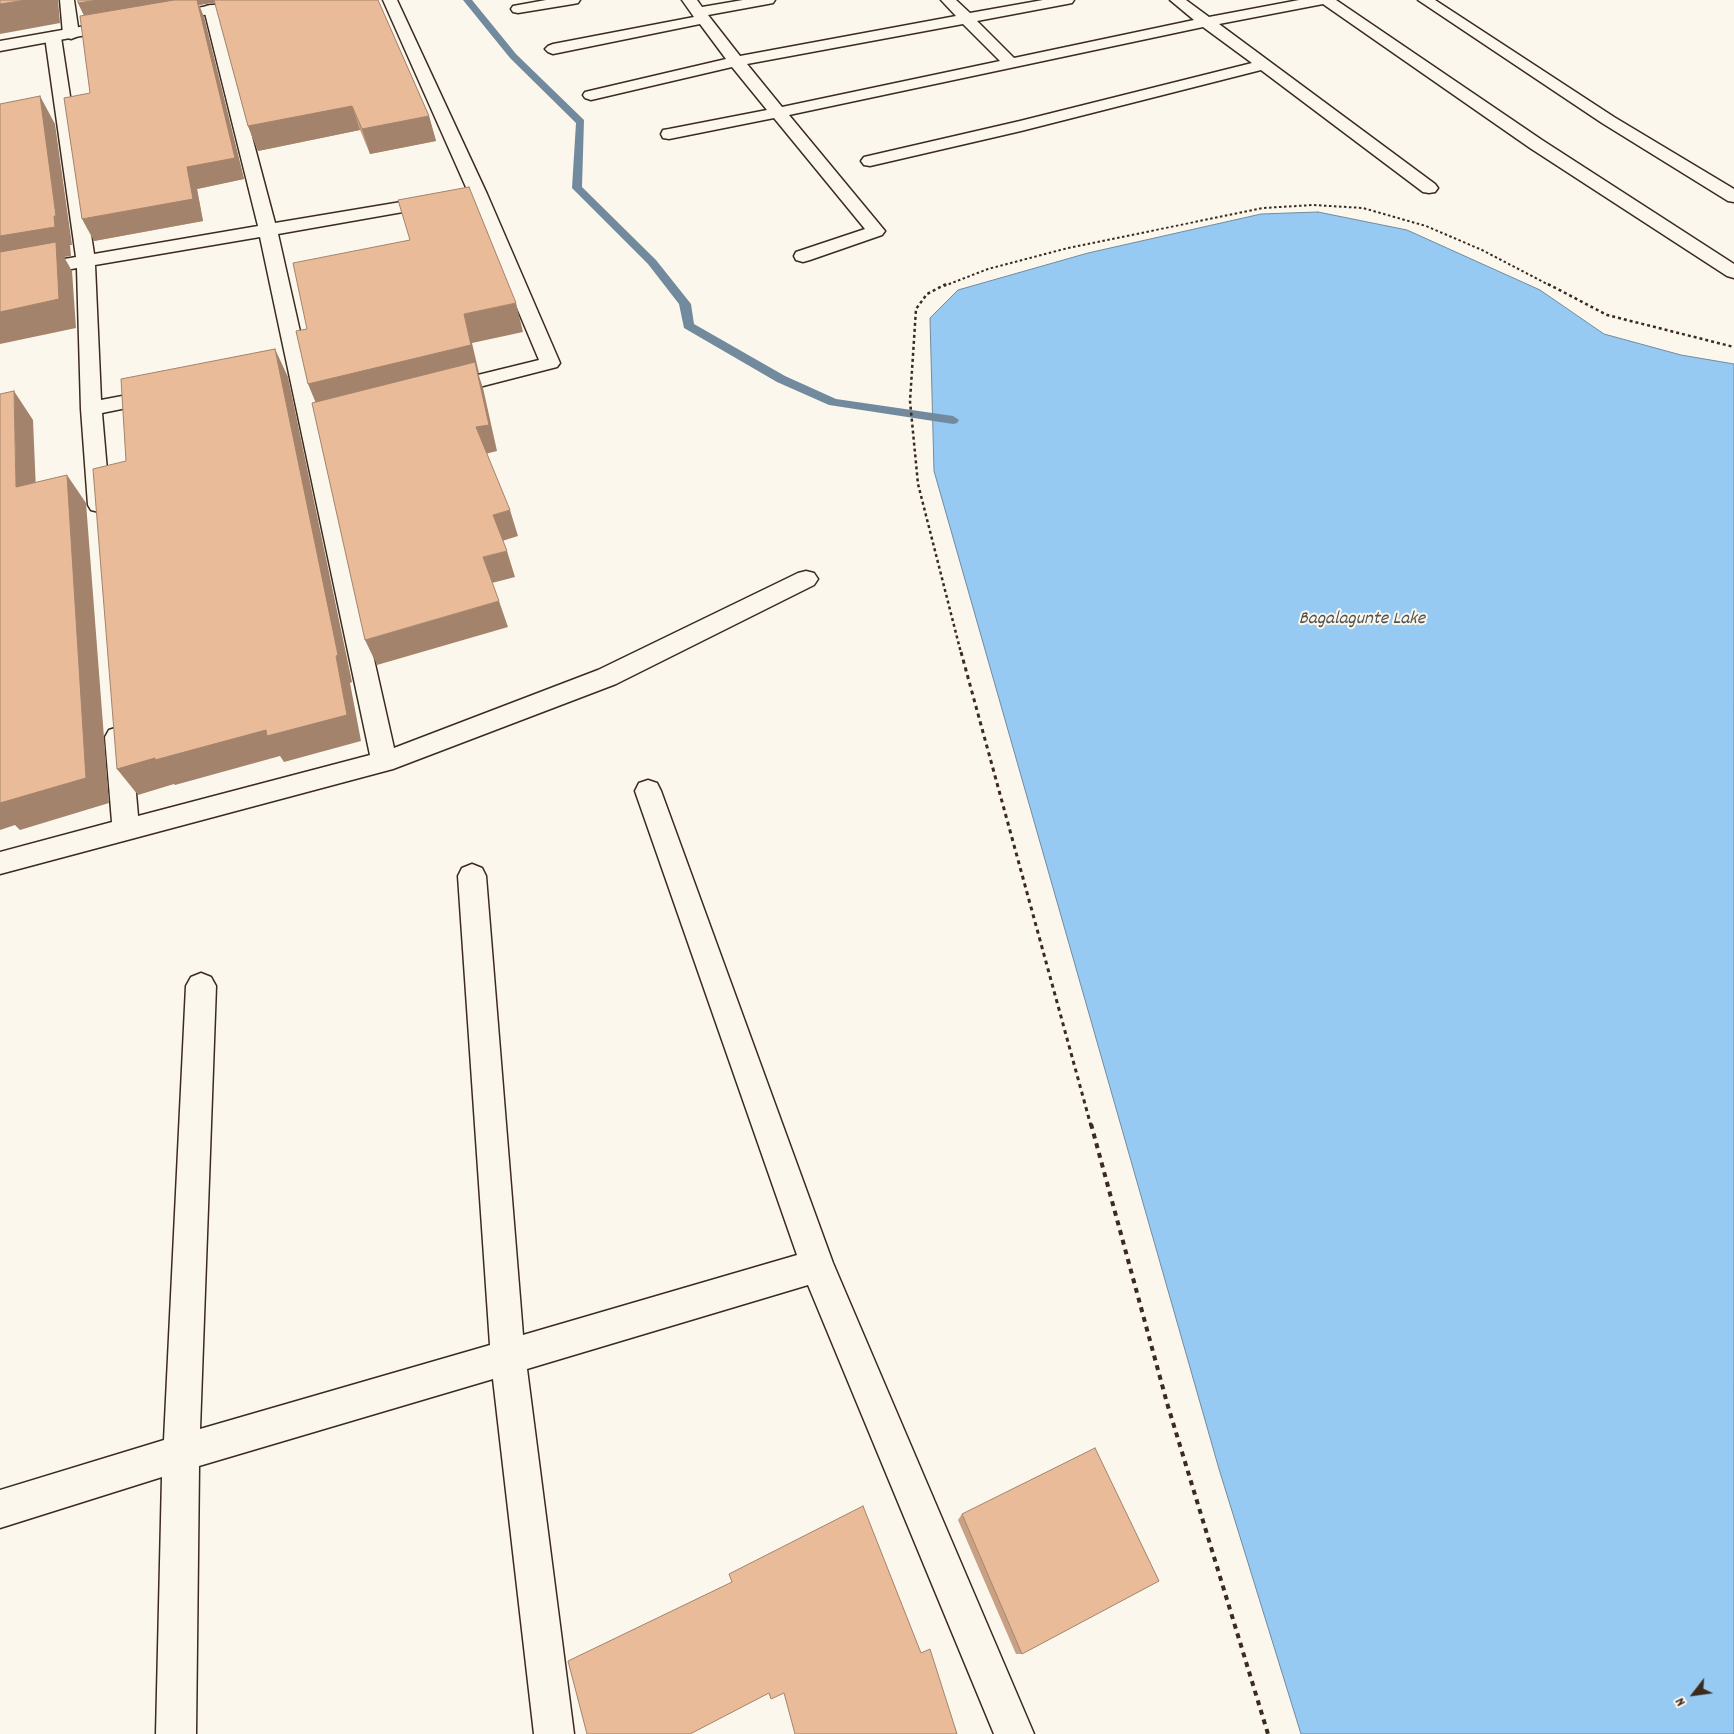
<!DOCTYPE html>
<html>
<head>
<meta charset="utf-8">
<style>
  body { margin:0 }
  #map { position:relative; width:1734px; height:1734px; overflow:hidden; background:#fbf7ec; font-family:Dekko,sans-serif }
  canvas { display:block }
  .north { position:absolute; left:1669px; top:1669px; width:50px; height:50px; -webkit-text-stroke:4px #fbf7ec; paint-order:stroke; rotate:240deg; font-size:14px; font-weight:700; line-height:20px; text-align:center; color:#3b2a1e }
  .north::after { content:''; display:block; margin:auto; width:18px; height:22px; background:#3b2a1e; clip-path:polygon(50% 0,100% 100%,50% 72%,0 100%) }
</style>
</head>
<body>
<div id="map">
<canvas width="1734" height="1734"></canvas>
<div class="north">N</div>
</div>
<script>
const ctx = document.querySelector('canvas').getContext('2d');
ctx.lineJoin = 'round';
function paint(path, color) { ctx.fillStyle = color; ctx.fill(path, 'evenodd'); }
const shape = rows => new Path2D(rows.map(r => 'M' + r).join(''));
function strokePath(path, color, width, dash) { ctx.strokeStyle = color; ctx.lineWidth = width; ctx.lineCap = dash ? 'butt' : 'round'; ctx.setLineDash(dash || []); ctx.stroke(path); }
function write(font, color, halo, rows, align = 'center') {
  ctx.font = font + ' Dekko,sans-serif'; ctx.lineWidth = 4; ctx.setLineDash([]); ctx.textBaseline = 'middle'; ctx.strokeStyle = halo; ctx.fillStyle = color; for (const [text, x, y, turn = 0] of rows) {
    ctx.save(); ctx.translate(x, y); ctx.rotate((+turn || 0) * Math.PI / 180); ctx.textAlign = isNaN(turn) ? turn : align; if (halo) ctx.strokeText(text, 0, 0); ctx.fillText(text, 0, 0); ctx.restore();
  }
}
const water = shape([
  [1318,212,1407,230,1540,290,1604,334,1681,355,1734,364,1734,1734,1301,1734,1219,1469,934,471,930,318,958,290,1088,253,1261,214,1318,212]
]);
const stream = shape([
  [463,0,472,0,516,54,584,120,582,187,656,260,691,304,694,324,785,376,836,399,953,416,959,420,957,423,953,424,829,405,777,382,684,328,679,304,648,264,572,188,576,123,510,58,463,0]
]);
const pathFar3 = shape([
  [944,286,988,269,1068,248,1263,208,1313,205,1363,208,1426,226,1482,250,1551,286]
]);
const pathFar2 = shape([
  [946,284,927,294,916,309,910,401,918,484,961,653],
  [1548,284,1607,315,1734,347]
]);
const pathFar1 = shape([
  [961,652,1091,1126]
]);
const path = shape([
  [1091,1124,1167,1403,1268,1734]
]);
const minor = shape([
  [60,0,74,0,79,34,76,37,71,39,66,37,63,34,60,0],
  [383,0,397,0,487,194,560,363,557,367,444,396,437,395,434,390,437,385,539,360,469,194,383,0],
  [546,0,580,0,578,3,573,4,518,13,513,12,511,9,513,6,546,0],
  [682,0,697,0,702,7,743,0,775,0,773,3,768,4,708,15,740,56,956,16,941,0,956,0,970,13,1043,0,1074,0,1072,3,1067,4,977,21,1014,58,1194,20,1170,0,1186,0,1209,17,1299,0,1336,0,1542,140,1734,264,1734,278,1727,276,1530,148,1323,4,1219,24,1435,184,1438,188,1435,192,1429,193,1423,192,1261,70,1021,131,870,166,864,165,861,161,864,157,1020,121,1252,63,1203,27,789,115,885,231,882,235,810,260,803,262,796,260,794,256,796,252,865,229,774,118,669,139,663,138,661,134,663,130,669,129,767,110,732,67,591,100,585,98,583,95,585,92,726,59,700,24,553,54,548,52,545,49,548,46,553,44,694,17,682,0],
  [963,24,1000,61,782,107,747,64,963,24],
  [1418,0,1435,0,1614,117,1734,189,1734,202,1728,201,1602,123,1418,0],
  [211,5,216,6,218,9,275,223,437,196,443,197,446,201,443,205,437,206,278,234,394,748,598,670,798,573,806,571,814,573,818,579,814,585,616,684,393,769,0,874,0,852,112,822,105,737,109,730,118,727,127,730,131,737,138,816,370,755,260,237,95,265,101,400,159,389,166,390,169,395,166,400,102,413,110,505,107,510,99,512,91,510,88,505,81,409,77,268,0,282,0,270,76,257,45,37,48,34,53,32,58,34,61,37,94,254,258,226,204,9,206,6,211,5],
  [648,780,657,783,661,791,833,1263,1034,1734,994,1734,808,1285,527,1369,574,1734,534,1734,493,1379,199,1466,196,1734,156,1734,162,1477,0,1528,0,1490,164,1440,186,986,191,977,201,973,211,977,216,986,200,1429,490,1345,458,876,462,868,472,864,482,868,486,876,523,1335,797,1255,635,791,639,783,648,780]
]);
const tertiary = shape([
  [241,0,273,0,271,3,266,4,164,22,159,21,157,18,159,15,164,14,241,0],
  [119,20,124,22,127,25,124,28,0,51,0,41,119,20]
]);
const wall = shape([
  [378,0,429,116,436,141,370,154,360,130,258,151,248,126,215,2,199,5,204,17,244,179,197,189,203,221,94,241,90,93,84,15,78,3],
  [962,1514,1022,1654,1016,1654,958,1520]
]);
const shadedWall = shape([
  [26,0,58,0,60,23,0,34,0,4],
  [98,0,219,0,219,2,199,5,204,17,244,179,197,189,203,221,94,241,82,219,193,199,88,24,78,3],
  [40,96,55,124,72,245,70,245,71,256,64,257,72,271,76,328,0,344,0,236],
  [352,106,360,130,258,151,248,126],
  [429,116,436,141,370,154,362,129],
  [516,303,523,332,472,343,479,373,478,373,483,388,497,451,485,454,320,413,308,384,464,314],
  [275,349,288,377,352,682,350,683,361,741,284,762,280,756,175,785,174,784,138,795,117,769],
  [14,391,33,420,37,515,16,487],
  [67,475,86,503,109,803,20,830,15,825,0,830,0,803],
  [510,510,518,536,502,541,493,515],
  [507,551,515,577,492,583,483,557],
  [499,601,508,627,377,665,365,640]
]);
const building = shape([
  [0,0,26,0,0,4,0,0],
  [78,0,98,0,78,3,78,0],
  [174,0,197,0,235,158,187,167,193,199,82,219,64,98,90,93,80,16,174,0],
  [214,0,378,0,429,116,362,129,352,106,248,126,214,0],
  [40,96,56,216,54,216,55,227,0,236,0,104,40,96],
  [469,187,516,303,464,314,471,345,308,384,296,331,307,329,293,263,410,240,398,200,469,187],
  [56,242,59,299,0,312,0,252,56,242],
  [275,349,338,655,336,656,347,715,267,736,266,730,155,760,155,758,117,769,93,469,126,461,121,379,275,349],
  [475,362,489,425,476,427,510,510,493,515,507,551,483,557,499,601,365,640,312,403,475,362],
  [14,391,16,487,67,475,86,778,0,803,0,394,14,391],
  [1095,1448,1159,1581,1022,1654,962,1514,1095,1448],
  [863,1506,921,1653,930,1649,957,1734,795,1734,784,1693,771,1699,769,1693,690,1734,587,1734,568,1661,732,1582,729,1574,863,1506]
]);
const waterNames = [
  ["Bagalagunte Lake",1362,620]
];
paint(water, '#96caf3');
strokePath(water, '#728a9e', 1);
paint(stream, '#728a9e');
strokePath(minor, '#3b2a1e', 3);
strokePath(tertiary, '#3b2a1e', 3);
strokePath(pathFar3, '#3b2a1e', 2, [2.5, 2.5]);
strokePath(pathFar2, '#3b2a1e', 2.5, [3, 3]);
strokePath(pathFar1, '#3b2a1e', 3, [4, 4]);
strokePath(path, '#3b2a1e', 4, [5, 5]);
paint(minor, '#fbf7ec');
paint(tertiary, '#fbf7ec');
paint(wall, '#c8a184');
paint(shadedWall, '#a3836b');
paint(building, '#e9bb99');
strokePath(building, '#a3836b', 1);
write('italic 19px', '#525253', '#fbf7ec', waterNames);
</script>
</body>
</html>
